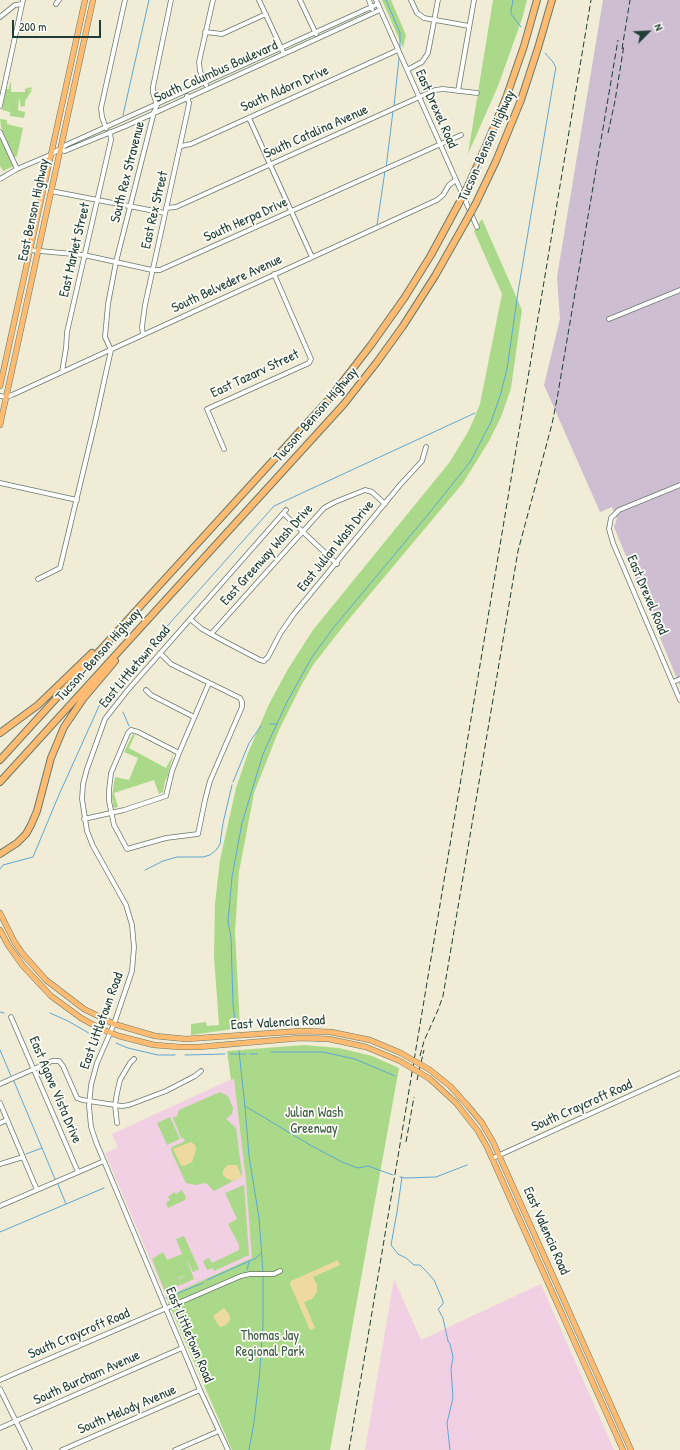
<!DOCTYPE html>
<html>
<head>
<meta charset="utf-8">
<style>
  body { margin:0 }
  #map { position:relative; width:680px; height:1450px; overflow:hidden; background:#f0ecd6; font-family:"Patrick Hand",sans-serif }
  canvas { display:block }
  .north { position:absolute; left:628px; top:12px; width:40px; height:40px; -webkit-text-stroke:3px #fdfcf7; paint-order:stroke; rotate:66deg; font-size:11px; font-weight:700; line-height:16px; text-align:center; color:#1f3d34 }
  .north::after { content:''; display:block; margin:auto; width:14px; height:18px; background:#1f3d34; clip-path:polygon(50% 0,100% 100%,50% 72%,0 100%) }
  .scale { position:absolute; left:12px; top:20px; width:89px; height:18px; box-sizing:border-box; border:2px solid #1f3d34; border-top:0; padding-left:5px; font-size:12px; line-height:14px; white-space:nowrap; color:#1f3d34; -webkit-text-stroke:3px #fdfcf7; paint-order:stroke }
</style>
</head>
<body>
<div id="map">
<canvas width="680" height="1450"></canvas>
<div class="north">N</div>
<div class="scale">200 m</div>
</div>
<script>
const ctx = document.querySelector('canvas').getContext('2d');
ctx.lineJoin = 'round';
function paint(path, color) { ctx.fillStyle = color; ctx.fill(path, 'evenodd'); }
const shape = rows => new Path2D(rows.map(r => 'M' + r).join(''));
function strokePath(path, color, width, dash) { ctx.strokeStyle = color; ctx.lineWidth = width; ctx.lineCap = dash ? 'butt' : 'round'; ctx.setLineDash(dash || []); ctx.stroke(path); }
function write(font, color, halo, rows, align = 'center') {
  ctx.font = font + ' "Patrick Hand",sans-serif'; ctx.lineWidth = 3.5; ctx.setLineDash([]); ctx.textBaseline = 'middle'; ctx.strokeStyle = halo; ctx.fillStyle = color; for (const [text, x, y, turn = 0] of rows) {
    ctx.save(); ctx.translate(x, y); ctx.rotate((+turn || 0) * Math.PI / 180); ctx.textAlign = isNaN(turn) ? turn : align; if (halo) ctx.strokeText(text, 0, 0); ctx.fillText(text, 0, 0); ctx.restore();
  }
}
const built = shape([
  [234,1078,246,1181,253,1258,166,1297,105,1153,118,1148,112,1134],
  [394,1279,421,1340,541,1284,614,1450,365,1450]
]);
const industrial = shape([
  [603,0,680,0,680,686,614,527,617,519,612,507,600,512,544,385,560,319,557,277]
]);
const green = shape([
  [382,0,391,0,406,35,403,48],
  [493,0,527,0,522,19,498,86,468,154],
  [10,82,11,83,11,92,25,92,25,89,31,87,32,89,27,91,32,90,25,101,25,106,21,107,19,98,18,110,25,112,24,118,10,116,10,112,2,110,6,89,9,89],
  [0,119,7,120,7,124,23,128,17,156,14,157,1,127],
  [0,138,14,166,3,171,0,166],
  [482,219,522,310,511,388,501,417,489,441,463,483,345,624,313,665,301,686,279,730,254,793,239,872,235,932,240,1028,191,1035,191,1024,206,1022,207,1026,219,1025,214,956,215,904,220,860,236,788,248,753,269,704,288,669,313,630,449,463,468,432,476,414,480,404,502,294,474,231],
  [133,734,135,735,129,748,166,768,173,755,173,756,168,773,169,773,165,781,163,792,159,794,154,780,114,793,118,807,115,808,113,807,112,796,115,777,129,780,138,758,124,752],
  [304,1045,339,1048,372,1056,399,1068,330,1450,232,1450,166,1297,252,1258,246,1181,234,1079,231,1080,227,1051],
  [220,1092,228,1096,233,1108,232,1114,226,1119,236,1128,242,1174,241,1177,214,1191,206,1183,195,1185,186,1183,171,1151,172,1147,185,1141,183,1138,181,1138,173,1118,177,1116,179,1110],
  [170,1117,180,1139,167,1145,157,1123],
  [244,1185,249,1255,214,1271,213,1268,207,1270,203,1261,209,1258,212,1263,239,1250,239,1245,228,1224,237,1219,225,1193],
  [182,1190,186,1197,185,1200,168,1208,166,1203,170,1200,168,1197,174,1192,176,1194],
  [184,1236,199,1269,193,1272,186,1258,194,1279,181,1285,179,1279,186,1275,178,1278,181,1285,177,1286,176,1284,168,1288,169,1290,165,1292,152,1259,163,1252,167,1260,182,1254,176,1239]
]);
const sand = shape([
  [191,1142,195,1145,196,1149,194,1157,192,1162,184,1166,181,1165,173,1149],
  [227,1165,237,1165,241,1175,241,1177,233,1181,226,1178,223,1175,223,1171],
  [338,1260,340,1265,313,1277,317,1285,317,1292,312,1299,304,1302,315,1328,310,1330,290,1284,291,1281],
  [224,1308,229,1314,230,1320,226,1325,220,1327,214,1318,214,1315]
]);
const stream = shape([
  [386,0,400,33,400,49],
  [513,0,511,11,511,14,521,27],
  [394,106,399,58],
  [123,115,149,0],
  [386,168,393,111],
  [377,225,385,171],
  [123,712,129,726],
  [270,724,277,724],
  [233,782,249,743,261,726],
  [0,869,3,865,33,857,58,797,99,706,113,687,274,506,475,413],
  [145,870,163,861,177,857,203,857,210,855,217,849,220,844,223,823,232,785],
  [0,1012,4,1013],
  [50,1013,68,1021,99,1039],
  [236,1030,233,1004,231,938,228,921,232,877,242,823,263,754,287,702,312,657,334,627,426,517,470,462,491,422,500,396,507,369,518,292,555,72,556,68,553,62,545,53],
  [116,1043,128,1048,158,1055,175,1055],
  [0,1050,11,1076],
  [239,1051,245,1107,249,1156,259,1218,263,1272],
  [271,1052,323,1052,355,1059,395,1076],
  [230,1054,246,1054],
  [250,1054,257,1054],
  [185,1055,225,1054],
  [13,1079,55,1179],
  [245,1106,310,1145,344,1163,358,1168,368,1166,393,1175],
  [26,1154,42,1148],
  [400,1177,405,1178,436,1177,467,1165],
  [402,1177,397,1212,391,1245,398,1254,406,1258,414,1265,420,1265,425,1270,434,1280,443,1301,443,1304,438,1309,443,1318,448,1341,450,1344,453,1357,451,1369,453,1398,447,1423,450,1450],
  [57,1182,66,1204],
  [0,1232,104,1188],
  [247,1270,249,1262],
  [207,1280,256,1258,261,1253],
  [166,1298,203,1283],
  [249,1450,254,1422,259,1380,263,1325,263,1275]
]);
const minor = shape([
  [259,0,284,54],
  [300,0,316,34],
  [369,0,372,9],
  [376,0,477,227],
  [411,0,417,13,424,18,469,26],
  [56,4,59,0],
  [0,17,15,5,22,4],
  [205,32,222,34,266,14],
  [407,70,422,62,428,53,438,0],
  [206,85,200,71,199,62,213,0],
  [458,91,474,0],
  [0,106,23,0],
  [249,118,312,257],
  [106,128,102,117,101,108,125,0],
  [0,132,17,169],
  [181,146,191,144,398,50],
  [60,150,65,151,77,146,126,126,380,10],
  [0,179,17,169,50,155,66,145,378,4],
  [51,191,165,213],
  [166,208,176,207,435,90,443,89,477,93],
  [29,250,84,255,152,270,160,270,461,135],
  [609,319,680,290],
  [143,335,142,327,145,305,188,109,189,103,187,96],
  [62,372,66,348,67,332,111,140,110,132],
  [0,396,6,397,12,395,437,200,443,195,449,185,456,180],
  [224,449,207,409,309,363,311,359,274,274],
  [0,483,77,500],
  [680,485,619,510,611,518,609,529,613,543,680,700],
  [284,514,337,564],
  [38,579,60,568,96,418,111,350,105,337,108,304,116,262,154,112,157,105,153,93,153,87,171,0],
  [190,619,202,629,220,639,260,660,264,661,268,657,280,634,293,615,400,485,422,461,426,447],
  [211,634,324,508,335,502,365,490,372,492,385,504],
  [160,653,171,664,240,698,242,702,242,707,210,781,205,800,198,834,166,838,127,849,114,825,109,801,109,790,111,773,128,733,131,730,138,732,179,753],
  [673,682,680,679],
  [146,690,151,695,194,717],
  [84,819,124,810,166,796,172,771,179,753,209,683],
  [11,1017,78,1172],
  [0,1084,52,1061,59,1061,63,1066,77,1098,82,1100,122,1106,129,1105,166,1091,195,1076,201,1071],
  [0,1103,37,1190],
  [0,1123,7,1120],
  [117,1123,115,1105,117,1093,120,1080,130,1063,134,1059],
  [493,1158,680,1073],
  [0,1164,23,1157],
  [0,1206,104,1161],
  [0,1380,241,1276,250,1274,274,1274,280,1271],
  [0,1389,30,1450],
  [0,1428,182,1348],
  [62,1450,200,1390],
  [175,1450,219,1431],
  [228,1450,200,1390,96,1142,91,1127,89,1106,91,1085,97,1063,114,1024,132,971,134,947,132,925,126,905,93,846,87,831,82,799,83,784,87,769,105,719,127,691,286,510]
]);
const major = shape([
  [0,386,85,0],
  [0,425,93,0],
  [0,913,14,941,22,953,46,980,84,1009,114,1024,155,1036,186,1039,302,1031,331,1032,370,1040,401,1053],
  [0,930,8,945,23,966,51,996,81,1018,101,1029,119,1036,154,1045,180,1047,199,1047,300,1038,329,1039,366,1047,400,1061],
  [430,1070,450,1086,468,1106,482,1123,493,1142,631,1450],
  [430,1079,456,1103,478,1131,487,1147,623,1450]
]);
const highway = shape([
  [468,186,485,148,506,98,524,46,537,0],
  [476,203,496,161,521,100,538,48,552,0],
  [0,733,38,705,92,653],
  [0,760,330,398,371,345,405,297,431,255,458,205],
  [0,782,344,404,377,362,403,326,435,276,465,223],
  [0,854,17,843,26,834,31,825,37,811,51,758,64,727,83,699,115,661]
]);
const rail = shape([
  [622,49,630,0],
  [608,133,615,101,624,45],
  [420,1056,424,1041,438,1010,443,996,518,551,552,424,557,399,618,40],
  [417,1080,424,1050],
  [406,1142,414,1097],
  [349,1450,591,0]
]);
const majorBridge = shape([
  [401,1053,430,1070],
  [400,1061,430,1079]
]);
const highwayBridge = shape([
  [458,205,468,186],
  [465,223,476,203]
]);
const streetNames = [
  ["South Columbus Boulevard",216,72,-24],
  ["South Aldorn Drive",285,89,-24],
  ["East Drexel Road",436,109,66],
  ["South Catalina Avenue",316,132,-24],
  ["Tucson–Benson Highway",487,146,-66],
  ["South Rex Stravenue",128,172,-76],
  ["East Benson Highway",34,210,-78],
  ["East Rex Street",155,210,-77],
  ["South Herpa Drive",246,220,-24],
  ["East Market Street",75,250,-77],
  ["South Belvedere Avenue",227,284,-25],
  ["East Tazarv Street",255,374,-25],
  ["Tucson–Benson Highway",316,415,-49],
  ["East Julian Wash Drive",336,546,-51],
  ["East Greenway Wash Drive",267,555,-48],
  ["East Drexel Road",647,595,67],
  ["Tucson–Benson Highway",99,655,-48],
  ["East Littletown Road",135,667,-50],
  ["East Littletown Road",102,1021,-70],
  ["East Valencia Road",278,1023,-3],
  ["East Agave Vista Drive",55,1090,67],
  ["South Craycroft Road",582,1106,-24],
  ["East Valencia Road",546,1231,66],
  ["South Craycroft Road",79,1334,-23],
  ["East Littletown Road",189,1335,67],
  ["South Burcham Avenue",87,1378,-24],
  ["South Melody Avenue",127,1410,-23]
];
const parkNames = [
  ["Julian Wash",314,1113],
  ["Greenway",314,1129],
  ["Thomas Jay",270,1336],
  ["Regional Park",270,1352]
];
paint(built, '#f1d0e3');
paint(industrial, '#cebed1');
paint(green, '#aada89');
paint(sand, '#eeda9e');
strokePath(stream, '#5ea7d5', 1);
strokePath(minor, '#687a6d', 5.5);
strokePath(major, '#687a6d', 6);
strokePath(highway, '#687a6d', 8);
strokePath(minor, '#fff', 4);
strokePath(major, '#febb71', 5);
strokePath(highway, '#febb71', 6);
strokePath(rail, '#1f3d34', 1, [6, 3]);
strokePath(majorBridge, '#687a6d', 6, []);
strokePath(highwayBridge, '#687a6d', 8, []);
strokePath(majorBridge, '#febb71', 5);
strokePath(highwayBridge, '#febb71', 6);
write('14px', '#1f3d34', '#fdfcf7', streetNames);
write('14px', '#3b5c45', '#fdfcf7', parkNames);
</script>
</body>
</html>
